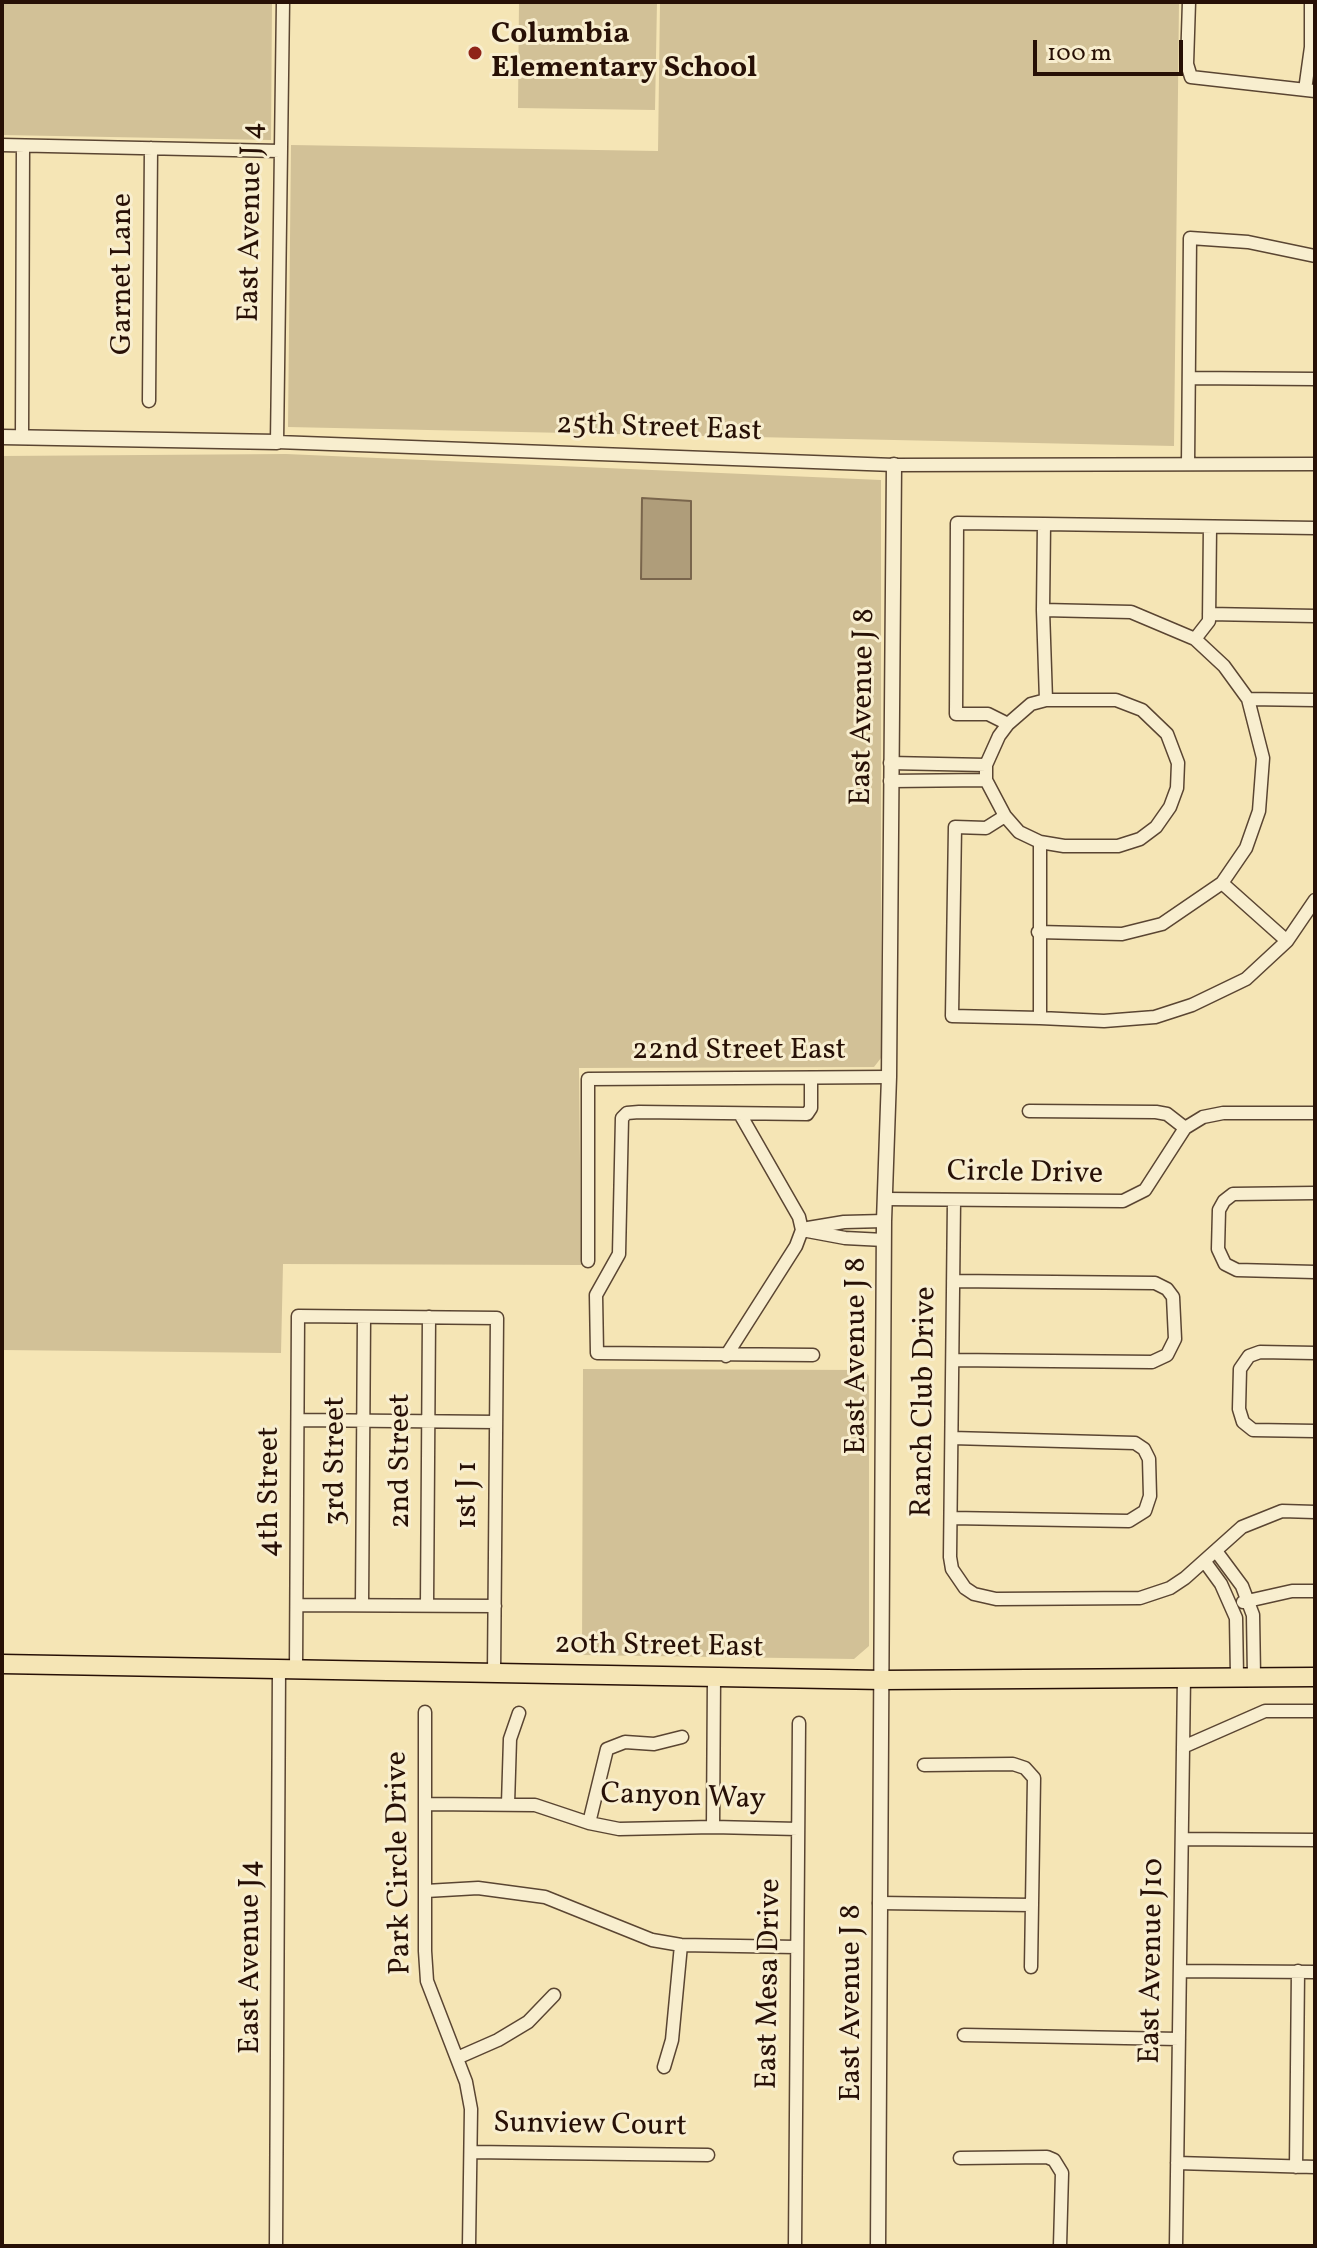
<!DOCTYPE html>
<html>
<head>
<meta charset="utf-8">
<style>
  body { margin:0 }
  #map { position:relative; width:1317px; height:2248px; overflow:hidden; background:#f5e5b5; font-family:Vollkorn,serif }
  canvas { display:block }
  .frame { position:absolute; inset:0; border:4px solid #271006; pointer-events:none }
  .scale { position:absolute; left:1033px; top:40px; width:150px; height:36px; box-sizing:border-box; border:4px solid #271006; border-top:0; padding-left:10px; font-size:24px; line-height:28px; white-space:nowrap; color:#271006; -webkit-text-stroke:6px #f8eecf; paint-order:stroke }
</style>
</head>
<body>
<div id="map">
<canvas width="1317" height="2248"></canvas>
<div class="frame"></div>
<div class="scale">100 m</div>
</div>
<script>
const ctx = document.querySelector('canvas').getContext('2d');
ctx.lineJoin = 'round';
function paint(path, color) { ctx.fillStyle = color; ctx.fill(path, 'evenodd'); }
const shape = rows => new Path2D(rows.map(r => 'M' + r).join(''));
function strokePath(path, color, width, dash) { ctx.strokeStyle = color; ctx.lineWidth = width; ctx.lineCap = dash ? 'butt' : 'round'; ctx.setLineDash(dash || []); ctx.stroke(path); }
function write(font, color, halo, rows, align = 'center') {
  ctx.font = font + ' Vollkorn,serif'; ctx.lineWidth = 6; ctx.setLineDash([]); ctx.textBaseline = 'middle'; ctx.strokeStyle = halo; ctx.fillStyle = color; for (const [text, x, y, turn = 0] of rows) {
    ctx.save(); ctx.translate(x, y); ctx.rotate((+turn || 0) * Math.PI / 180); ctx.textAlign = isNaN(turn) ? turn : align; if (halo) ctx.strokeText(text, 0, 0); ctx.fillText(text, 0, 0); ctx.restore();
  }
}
const green = shape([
  [2,2,272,2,271,140,2,135],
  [519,2,657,2,655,110,518,108],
  [660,2,1179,2,1174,446,288,427,291,145,658,151],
  [286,454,881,480,881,1058,874,1067,579,1068,581,1265,283,1264,281,1353,2,1350,2,456],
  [583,1369,864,1370,869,1376,869,1646,854,1659,582,1655]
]);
const water = shape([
  [642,498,691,501,691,579,641,579,642,498]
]);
const minor = shape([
  [283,2,277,442,894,465,1315,464],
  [1189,2,1187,64,1191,77,1315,91],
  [1305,90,1311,47,1311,2],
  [2,145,280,151],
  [1189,378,1315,379],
  [149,401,151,148],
  [22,437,23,146],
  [1188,464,1190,238,1248,242,1315,256],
  [1043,610,1044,524,1315,528],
  [1209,614,1315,616],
  [1195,639,1209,621,1210,527],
  [1248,699,1315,700],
  [1046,700,1116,700,1142,710,1167,734,1178,763,1177,788,1170,807,1156,827,1140,839,1118,846,1064,846,1040,842,1019,832,1005,816,986,780,986,765,999,736,1008,724,1031,704,1046,700],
  [1008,724,988,714,956,714,957,523,1044,524],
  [890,763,986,765],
  [890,781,986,780],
  [1005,816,986,828,955,827,952,1016,1040,1018,1040,842],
  [1222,883,1287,941,1315,900],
  [1038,932,1122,934,1162,924,1222,883,1246,848,1259,811,1263,758,1248,699,1224,666,1195,639,1131,612,1043,610,1046,700],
  [1040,1018,1104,1021,1155,1017,1192,1005,1246,979,1287,941],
  [811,1078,811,1108,807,1114,639,1112,627,1113,622,1118,619,1254,596,1295,597,1353,813,1355],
  [1029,1111,1156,1112,1167,1114,1185,1128],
  [1315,1193,1233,1194,1224,1201,1219,1210,1218,1249,1225,1264,1237,1270,1315,1272],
  [885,1199,1123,1201,1145,1190,1185,1128,1203,1117,1223,1113,1315,1113],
  [954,1201,950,1557,952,1569,965,1588,974,1594,996,1599,1140,1598,1170,1588,1185,1578,1242,1527,1282,1511,1315,1512],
  [808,1228,844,1222,884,1221],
  [802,1230,845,1238,884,1240],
  [588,1261,588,1079,889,1077],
  [1315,1353,1260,1352,1249,1356,1240,1369,1239,1409,1243,1422,1253,1430,1315,1431],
  [726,1356,796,1246,802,1230,799,1217,740,1114],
  [953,1360,1152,1362,1167,1355,1175,1339,1173,1297,1167,1289,1155,1283,953,1281],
  [298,1420,496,1422],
  [951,1518,1129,1521,1145,1511,1150,1496,1149,1459,1144,1449,1135,1443,952,1438],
  [1216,1551,1242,1586,1253,1615,1254,1676],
  [1205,1562,1221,1584,1236,1618,1237,1676],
  [1243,1602,1292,1591,1315,1591],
  [297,1605,495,1606],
  [362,1605,364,1317],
  [427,1605,429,1317],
  [296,1669,298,1316,497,1318,494,1673],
  [425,1712,425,1951,427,1981,466,2082,471,2109,469,2246],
  [1183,1747,1265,1711,1315,1711],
  [924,1765,1013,1764,1025,1768,1034,1778,1031,1967],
  [426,1804,535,1805,589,1823,619,1829,713,1827,798,1829],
  [508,1804,510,1739,519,1713],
  [589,1823,607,1749,625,1742,654,1744,682,1737],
  [713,1827,714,1677],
  [1182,1839,1315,1840],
  [426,1891,478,1888,545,1897,652,1940,681,1945,796,1947],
  [879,1903,1032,1905],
  [1180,1971,1315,1972],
  [964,2035,1179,2039],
  [457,2058,498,2040,528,2022,554,1995],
  [664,2067,672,2040,681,1945],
  [471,2152,708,2155],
  [960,2158,1047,2157,1054,2160,1062,2173,1060,2246],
  [1177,2163,1315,2167],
  [1296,2167,1298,1971],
  [276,2246,279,1668],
  [795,2246,799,1723],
  [1176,2246,1184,1677]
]);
const tertiary = shape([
  [2,437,277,442],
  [878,2246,884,1221,889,1077,894,465]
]);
const primary = shape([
  [2,1664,883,1680,1315,1677]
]);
const markers = [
  [475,53,8,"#8f2418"]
];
const poiNames = [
  ["Columbia",491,36],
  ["Elementary School",491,70]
];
const streetNames = [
  ["East Avenue J 4",253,222,-89],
  ["Garnet Lane",124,274,-90],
  ["25th Street East",659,430,2],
  ["East Avenue J 8",865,707,-89],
  ["22nd Street East",739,1052],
  ["Circle Drive",1025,1175,1],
  ["East Avenue J 8",858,1356,-90],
  ["Ranch Club Drive",926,1402,-89],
  ["3rd Street",337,1461,-90],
  ["2nd Street",402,1461,-90],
  ["4th Street",271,1492,-90],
  ["1st J 1",469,1495,-90],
  ["20th Street East",659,1648,1],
  ["Canyon Way",683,1799,2],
  ["Park Circle Drive",401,1863,-91],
  ["East Avenue J4",252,1957,-90],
  ["East Avenue J10",1154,1961,-89],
  ["East Mesa Drive",771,1984,-89],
  ["East Avenue J 8",853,2003,-90],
  ["Sunview Court",590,2127,1]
];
paint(green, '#d2c197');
paint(water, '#af9d7a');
strokePath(water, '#79654c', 2);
strokePath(minor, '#5a4532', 15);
strokePath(tertiary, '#5a4532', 17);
strokePath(primary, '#271006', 21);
strokePath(minor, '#f8eecf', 12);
strokePath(tertiary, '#f8eecf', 14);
strokePath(primary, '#f5e5b5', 18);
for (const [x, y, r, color] of markers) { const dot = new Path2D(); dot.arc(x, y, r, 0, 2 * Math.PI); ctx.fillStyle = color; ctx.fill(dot); strokePath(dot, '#f8eecf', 3); }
write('bold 30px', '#271006', '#f8eecf', poiNames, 'left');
write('30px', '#271006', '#f8eecf', streetNames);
</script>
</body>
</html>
